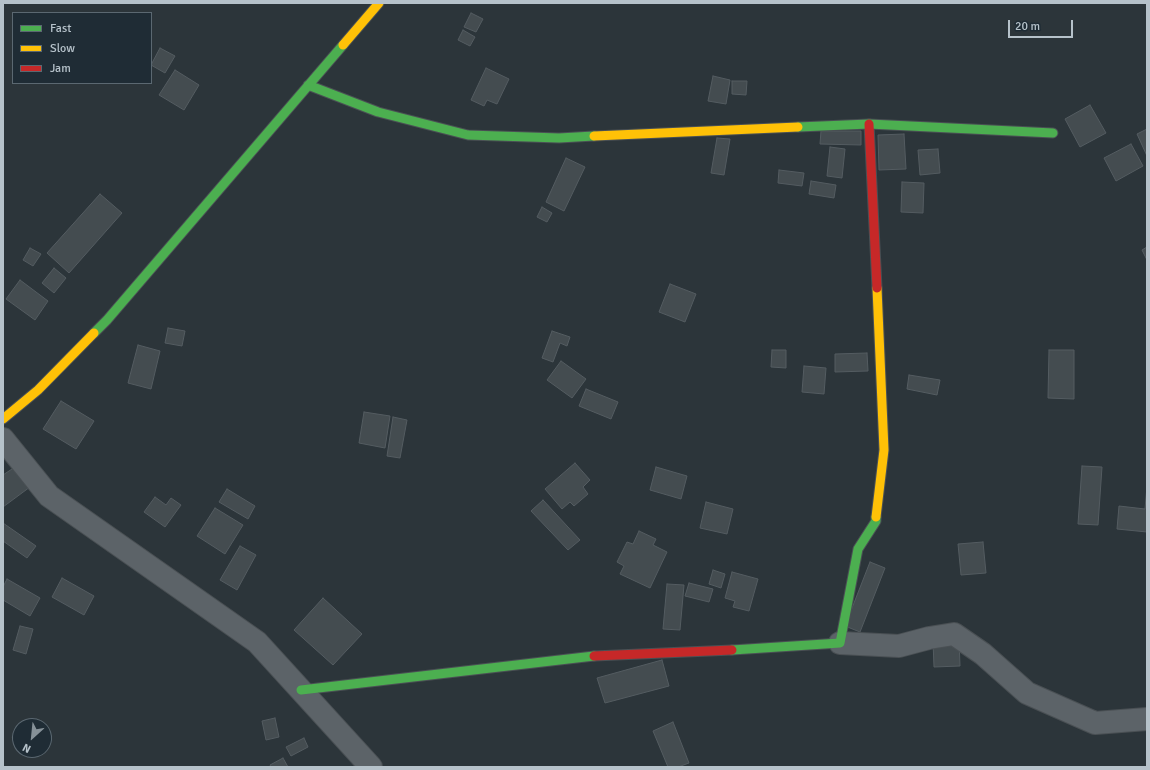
<!DOCTYPE html>
<html>
<head>
<meta charset="utf-8">
<style>
  body { margin:0 }
  #map { position:relative; width:1150px; height:770px; overflow:hidden; background:#2c353a; font-family:Signika,sans-serif }
  canvas { display:block }
  .frame { position:absolute; inset:0; border:4px solid #b6c2ca; pointer-events:none }
  .legend { position:absolute; left:12px; top:12px; width:140px; height:72px; box-sizing:border-box; background:#1f2c35; border:1px solid #5b6871; margin:0; padding:5px 7px; list-style:none; font-size:12px; color:#b6c2ca }
  .legend li { display:flex; align-items:center; gap:8px; height:20px }
  .legend b { width:20px; border:1px solid #5b6871 }
  .north { position:absolute; left:12px; top:718px; width:40px; height:40px; box-sizing:border-box; background:#1f2c35; border:1px solid #5b6871; border-radius:50%; rotate:207deg; font-size:11px; font-weight:700; line-height:16px; text-align:center; color:#b6c2ca }
  .north::after { content:''; display:block; margin:auto; width:14px; height:18px; background:#869198; clip-path:polygon(50% 0,100% 100%,50% 72%,0 100%) }
  .scale { position:absolute; left:1008px; top:20px; width:65px; height:18px; box-sizing:border-box; border:2px solid #b6c2ca; border-top:0; padding-left:5px; font-size:12px; line-height:14px; white-space:nowrap; color:#b6c2ca; -webkit-text-stroke:3px #1f2c35; paint-order:stroke }
</style>
</head>
<body>
<div id="map">
<canvas width="1150" height="770"></canvas>
<div class="frame"></div>
<ul class="legend">
<li><b style="height:5px;background:#4caf50"></b>Fast</li>
<li><b style="height:5px;background:#ffc107"></b>Slow</li>
<li><b style="height:5px;background:#c62828"></b>Jam</li>
</ul>
<div class="north">N</div>
<div class="scale">20 m</div>
</div>
<script>
const ctx = document.querySelector('canvas').getContext('2d');
ctx.lineJoin = 'round';
function paint(path, color) { ctx.fillStyle = color; ctx.fill(path, 'evenodd'); }
const shape = rows => new Path2D(rows.map(r => 'M' + r).join(''));
function strokePath(path, color, width, dash) { ctx.strokeStyle = color; ctx.lineWidth = width; ctx.lineCap = dash ? 'butt' : 'round'; ctx.setLineDash(dash || []); ctx.stroke(path); }
const building = shape([
  [471,13,483,19,476,32,464,27,471,13],
  [463,30,475,37,470,46,458,40,463,30],
  [160,48,175,56,165,73,151,65,160,48],
  [486,68,509,79,497,104,487,100,484,106,471,100,486,68],
  [175,70,199,85,184,110,159,95,175,70],
  [713,76,730,80,726,104,708,101,713,76],
  [732,81,747,81,746,95,732,94,732,81],
  [1090,105,1106,133,1080,147,1065,119,1090,105],
  [1147,129,1147,156,1137,134,1147,129],
  [821,131,861,131,861,145,820,144,821,131],
  [904,134,906,169,879,170,878,135,904,134],
  [717,138,730,139,724,175,711,173,717,138],
  [1131,144,1143,166,1116,181,1104,158,1131,144],
  [830,147,845,149,842,178,827,176,830,147],
  [938,149,940,173,920,175,918,150,938,149],
  [566,158,585,167,564,211,546,202,566,158],
  [779,170,804,173,802,186,778,183,779,170],
  [811,181,836,185,834,198,809,194,811,181],
  [902,182,924,183,923,213,901,212,902,182],
  [100,194,122,213,69,273,47,253,100,194],
  [542,207,552,213,547,222,537,217,542,207],
  [1147,247,1147,260,1142,250,1147,247],
  [30,248,41,254,33,266,23,260,30,248],
  [54,268,66,278,54,293,42,283,54,268],
  [20,280,48,301,35,320,6,299,20,280],
  [670,284,696,294,685,322,659,312,670,284],
  [168,328,185,331,182,346,165,343,168,328],
  [552,331,570,337,567,346,560,343,553,362,542,358,552,331],
  [138,345,160,351,151,389,128,383,138,345],
  [772,350,786,350,786,368,771,367,772,350],
  [1049,350,1074,350,1074,399,1048,398,1049,350],
  [867,353,868,371,835,372,835,354,867,353],
  [561,361,586,379,572,398,547,380,561,361],
  [804,366,826,368,824,394,802,392,804,366],
  [909,375,940,380,937,395,907,389,909,375],
  [586,389,618,402,611,419,579,406,586,389],
  [61,401,94,421,76,449,43,429,61,401],
  [364,412,390,416,385,448,359,443,364,412],
  [393,417,407,420,400,458,387,456,393,417],
  [575,463,590,480,583,487,588,494,574,506,570,502,562,509,545,489,575,463],
  [1082,466,1102,467,1098,525,1078,524,1082,466],
  [15,467,30,487,3,507,3,475,15,467],
  [656,467,687,476,681,499,650,490,656,467],
  [1147,486,1147,532,1117,529,1119,506,1145,509,1147,486],
  [227,489,255,506,248,519,219,502,227,489],
  [155,497,166,505,171,498,181,505,165,527,144,512,155,497],
  [543,500,580,540,568,550,531,511,543,500],
  [706,502,733,509,727,534,700,528,706,502],
  [215,508,243,525,225,554,197,536,215,508],
  [3,523,36,546,27,558,3,541,3,523],
  [639,531,656,539,653,545,667,552,650,588,620,574,624,566,617,562,627,542,633,544,639,531],
  [983,542,986,573,961,575,958,544,983,542],
  [240,546,256,555,237,590,220,580,240,546],
  [870,562,885,568,860,632,845,626,870,562],
  [713,570,725,574,721,588,709,584,713,570],
  [732,572,758,579,749,611,733,607,735,601,725,598,732,572],
  [62,578,94,596,84,615,52,597,62,578],
  [7,579,40,598,30,616,3,600,3,587,7,579],
  [689,583,713,589,709,602,685,596,689,583],
  [667,584,684,585,680,630,663,629,667,584],
  [323,598,362,634,333,665,294,630,323,598],
  [20,626,33,629,26,654,13,650,20,626],
  [959,640,960,666,934,667,933,641,959,640],
  [662,660,669,686,605,703,597,678,662,660],
  [275,718,279,737,266,740,262,721,275,718],
  [673,722,689,763,678,767,668,767,653,731,673,722],
  [304,738,308,747,291,756,286,747,304,738],
  [283,758,288,767,271,767,270,765,283,758]
]);
const street = shape([
  [3,439,49,496,257,642,371,767],
  [840,643,899,646,929,638,954,634,983,654,1027,693,1095,723,1147,719]
]);
const fast = shape([
  [308,85,378,112,468,135,559,138,594,136],
  [798,127,869,124,1053,133],
  [94,333,107,320,343,45],
  [732,650,840,643,858,549,876,521,876,517],
  [301,690,594,656]
]);
const slow = shape([
  [343,45,379,3],
  [594,136,798,127],
  [3,419,38,390,94,333],
  [876,517,884,450,877,288]
]);
const jam = shape([
  [869,124,877,288],
  [594,656,732,650]
]);
paint(building, '#444c50');
strokePath(building, '#545c61', 1);
strokePath(street, '#4a5054', 24);
strokePath(fast, '#4a5054', 11);
strokePath(slow, '#4a5054', 11);
strokePath(jam, '#4a5054', 11);
strokePath(street, '#5c6368', 22);
strokePath(fast, '#4caf50', 9);
strokePath(slow, '#ffc107', 9);
strokePath(jam, '#c62828', 9);
</script>
</body>
</html>
